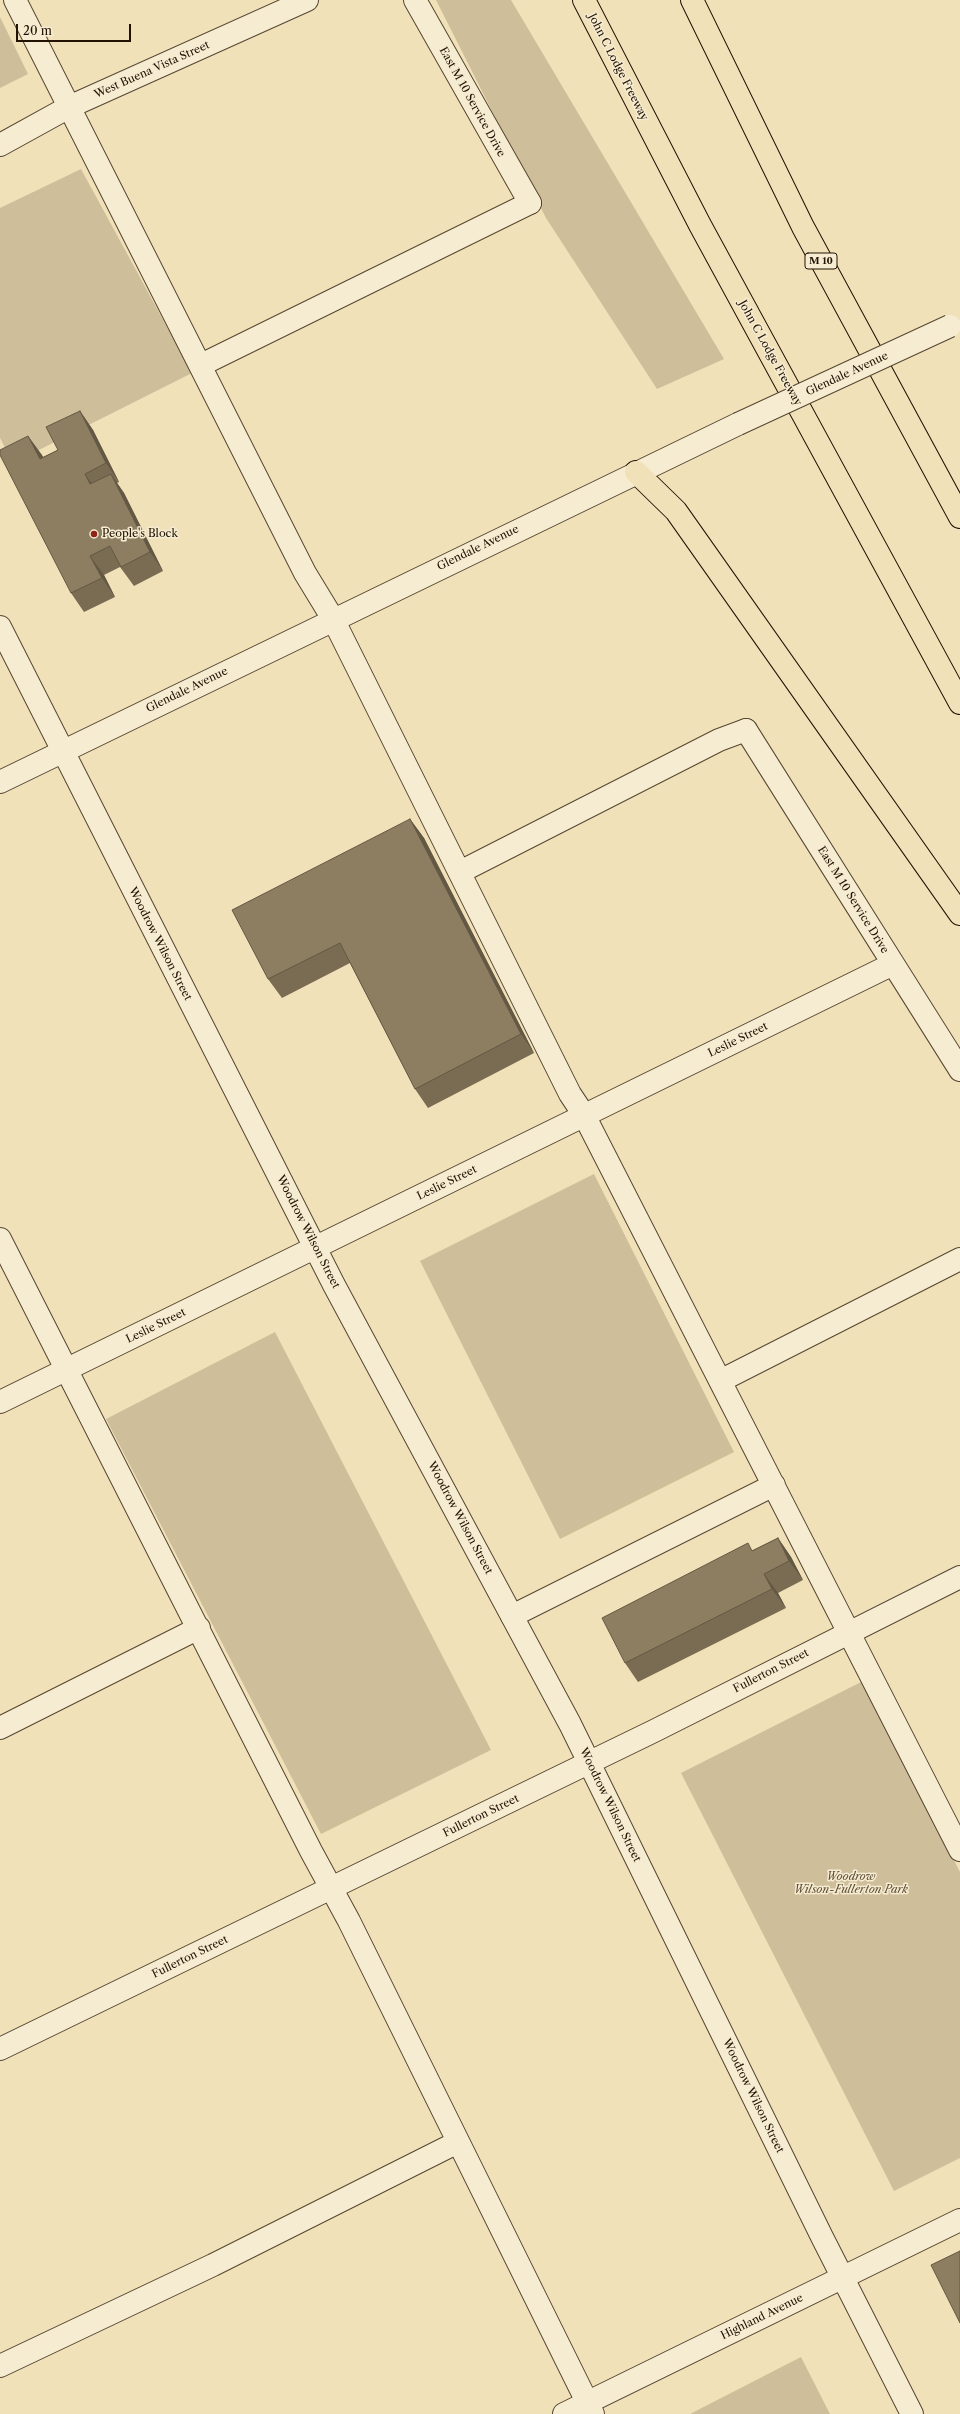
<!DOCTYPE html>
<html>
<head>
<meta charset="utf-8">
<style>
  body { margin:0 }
  #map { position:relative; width:960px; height:2414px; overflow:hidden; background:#f1e1b9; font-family:"Libre Caslon Text",serif }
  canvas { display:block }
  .scale { position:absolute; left:16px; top:24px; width:115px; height:18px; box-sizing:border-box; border:2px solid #211202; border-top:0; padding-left:5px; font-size:12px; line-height:14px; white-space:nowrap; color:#211202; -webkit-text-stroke:3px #f6ecd2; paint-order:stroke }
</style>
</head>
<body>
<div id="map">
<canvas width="960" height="2414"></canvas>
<div class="scale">20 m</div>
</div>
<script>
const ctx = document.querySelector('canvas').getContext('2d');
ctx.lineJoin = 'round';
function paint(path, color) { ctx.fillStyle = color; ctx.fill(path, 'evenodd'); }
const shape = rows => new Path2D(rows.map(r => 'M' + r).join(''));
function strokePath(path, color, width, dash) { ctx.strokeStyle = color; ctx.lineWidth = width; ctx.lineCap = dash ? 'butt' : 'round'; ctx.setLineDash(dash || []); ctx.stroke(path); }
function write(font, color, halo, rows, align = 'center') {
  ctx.font = font + ' "Libre Caslon Text",serif'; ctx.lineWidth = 3; ctx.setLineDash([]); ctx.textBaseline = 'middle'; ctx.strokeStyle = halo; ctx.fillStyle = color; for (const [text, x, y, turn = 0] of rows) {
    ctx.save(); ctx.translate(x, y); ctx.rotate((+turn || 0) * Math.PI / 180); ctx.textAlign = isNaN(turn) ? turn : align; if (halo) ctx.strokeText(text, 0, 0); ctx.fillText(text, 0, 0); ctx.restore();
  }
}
const green = shape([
  [436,0,511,0,724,359,657,389,546,218],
  [0,17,28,74,0,88],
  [81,169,192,373,13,463,0,438,0,208],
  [594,1174,734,1452,560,1539,420,1261],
  [275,1332,491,1750,321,1834,106,1419],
  [863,1681,960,1872,960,2158,894,2191,681,1773],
  [801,2357,830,2414,690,2414]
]);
const service = shape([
  [15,0,305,573,333,619,570,1094,584,1115,960,1850],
  [201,365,530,203],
  [460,872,719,740,746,730],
  [0,1239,311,1851,349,1921,593,2414],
  [720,1381,960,1259],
  [512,1616,774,1485],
  [0,1728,199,1628],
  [0,2366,213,2265,458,2142]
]);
const minor = shape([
  [415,0,530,203],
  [0,145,69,107,307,0],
  [0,627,334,1285,570,1724,822,2237,912,2414],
  [746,730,960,1070],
  [0,1402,893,964],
  [0,2049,654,1731,960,1577],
  [564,2414,960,2220]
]);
const tertiary = shape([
  [0,782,738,424]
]);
const motorway = shape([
  [584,0,700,225,960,703],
  [692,0,803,227,960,517],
  [636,472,676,511,960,914]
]);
const tertiaryBridge = shape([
  [738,424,950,326]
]);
const wall = shape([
  [80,411,93,430,119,482,117,483,124,493,163,571,134,586,120,567,104,575,115,597,84,612,71,593,28,436,43,457,58,450],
  [410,819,424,838,534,1053,428,1108,415,1089,350,963,282,998,268,979],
  [778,1538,791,1557,803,1580,778,1593,786,1608,638,1682,625,1663,753,1550]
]);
const shadedWall = shape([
  [80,411,93,430,119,482,106,463],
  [28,436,42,455,54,478,40,459],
  [85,474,98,493,90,484],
  [111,474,124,493,163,571,150,552],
  [90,556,104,575,115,597,102,578],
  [410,819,424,838,534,1053,521,1034],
  [778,1538,791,1557,803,1580,789,1561],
  [764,1574,778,1593,786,1608,772,1589]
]);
const building = shape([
  [80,411,106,463,85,474,90,484,111,474,150,552,121,567,110,546,90,556,102,578,71,593,0,455,0,450,28,436,40,459,58,450,46,427,80,411],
  [410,819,521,1034,415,1089,340,943,268,979,232,910,410,819],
  [778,1538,789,1561,764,1574,772,1589,625,1663,602,1618,748,1543,752,1551,778,1538],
  [960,2251,960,2323,931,2265,960,2251]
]);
const markers = [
  [94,534,4,"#8f2418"]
];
const shields = [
  [821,261,32]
];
const shieldNames = [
  ["M 10",821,261]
];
const streetNames = [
  ["John C Lodge Freeway",618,67,63],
  ["West Buena Vista Street",152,70,-24],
  ["East M 10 Service Drive",472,102,61],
  ["John C Lodge Freeway",770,353,61],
  ["Glendale Avenue",847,374,-25],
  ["Glendale Avenue",478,548,-26],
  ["Glendale Avenue",187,690,-26],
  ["East M 10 Service Drive",853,900,58],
  ["Woodrow Wilson Street",160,944,63],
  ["Leslie Street",738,1040,-26],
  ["Leslie Street",447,1183,-26],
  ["Woodrow Wilson Street",308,1232,63],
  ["Leslie Street",156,1326,-26],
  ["Woodrow Wilson Street",460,1518,62],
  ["Fullerton Street",771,1671,-27],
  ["Woodrow Wilson Street",610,1805,64],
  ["Fullerton Street",481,1816,-26],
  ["Fullerton Street",190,1957,-26],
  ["Woodrow Wilson Street",753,2096,64],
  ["Highland Avenue",762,2317,-26]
];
const poiNames = [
  ["People's Block",102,534]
];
const parkNames = [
  ["Woodrow",851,1877],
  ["Wilson-Fullerton Park",851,1890]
];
paint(green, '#cebe9a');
strokePath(service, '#554630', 24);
strokePath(minor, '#554630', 24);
strokePath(tertiary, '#554630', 24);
strokePath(motorway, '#211202', 24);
strokePath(service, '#f6ecd2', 22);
strokePath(minor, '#f6ecd2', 22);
strokePath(tertiary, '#f6ecd2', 22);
strokePath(motorway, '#f1e1b9', 22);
strokePath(tertiaryBridge, '#554630', 24, []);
strokePath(tertiaryBridge, '#f6ecd2', 22);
paint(wall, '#796c53');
paint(shadedWall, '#635844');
paint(building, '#8d7e61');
strokePath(building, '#635844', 1);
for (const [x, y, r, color] of markers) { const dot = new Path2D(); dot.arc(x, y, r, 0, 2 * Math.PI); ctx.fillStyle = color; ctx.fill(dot); strokePath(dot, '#f6ecd2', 1.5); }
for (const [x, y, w] of shields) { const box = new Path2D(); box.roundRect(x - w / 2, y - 8, w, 16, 3); ctx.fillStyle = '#f6ecd2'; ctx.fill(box); strokePath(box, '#211202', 1); }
write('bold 10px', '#211202', null, shieldNames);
write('11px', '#211202', '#f6ecd2', streetNames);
write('11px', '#211202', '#f6ecd2', poiNames, 'left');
write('italic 11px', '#5e4e37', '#f6ecd2', parkNames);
</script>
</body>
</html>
